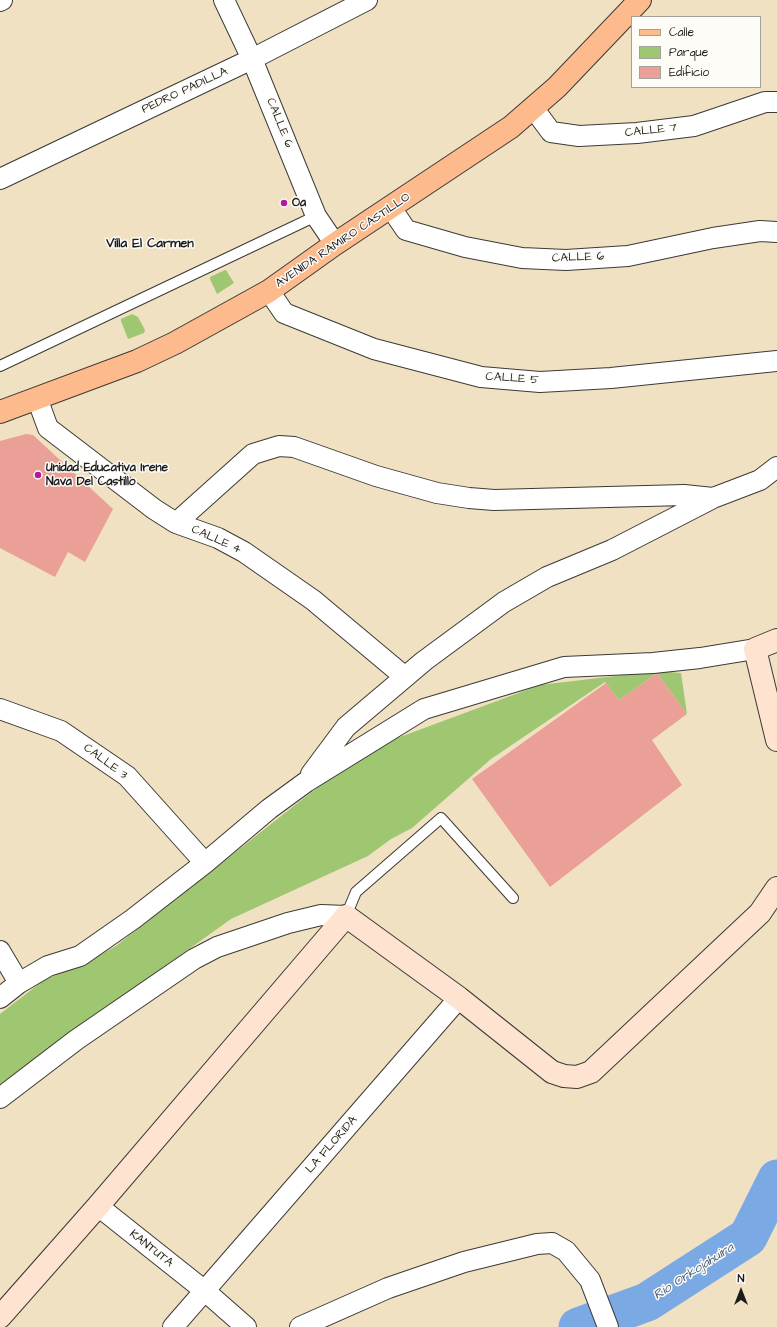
<!DOCTYPE html>
<html>
<head>
<meta charset="utf-8">
<style>
  body { margin:0 }
  #map { position:relative; width:777px; height:1327px; overflow:hidden; background:#f0e1c2; font-family:"Architects Daughter",sans-serif }
  canvas { display:block }
  .legend { position:absolute; left:631px; top:16px; width:130px; height:72px; box-sizing:border-box; background:#fdfcf7; border:1px solid #a3a29f; margin:0; padding:5px 7px; list-style:none; font-size:12px; color:#1c1c1c }
  .legend li { display:flex; align-items:center; gap:8px; height:20px }
  .legend b { width:20px; border:1px solid #a3a29f }
  .north { position:absolute; left:721px; top:1271px; width:40px; height:40px; -webkit-text-stroke:3px #fdfcf7; paint-order:stroke; rotate:0deg; font-size:11px; font-weight:700; line-height:16px; text-align:center; color:#1c1c1c }
  .north::after { content:''; display:block; margin:auto; width:14px; height:18px; background:#1c1c1c; clip-path:polygon(50% 0,100% 100%,50% 72%,0 100%) }
</style>
</head>
<body>
<div id="map">
<canvas width="777" height="1327"></canvas>
<ul class="legend">
<li><b style="height:5px;background:#fcba8d"></b>Calle</li>
<li><b style="height:11px;background:#9fc671"></b>Parque</li>
<li><b style="height:11px;background:#eaa097"></b>Edificio</li>
</ul>
<div class="north">N</div>
</div>
<script>
const ctx = document.querySelector('canvas').getContext('2d');
ctx.lineJoin = 'round';
function paint(path, color) { ctx.fillStyle = color; ctx.fill(path, 'evenodd'); }
const shape = rows => new Path2D(rows.map(r => 'M' + r).join(''));
function strokePath(path, color, width, dash) { ctx.strokeStyle = color; ctx.lineWidth = width; ctx.lineCap = dash ? 'butt' : 'round'; ctx.setLineDash(dash || []); ctx.stroke(path); }
function write(font, color, halo, rows, align = 'center') {
  ctx.font = font + ' "Architects Daughter",sans-serif'; ctx.lineWidth = 3; ctx.setLineDash([]); ctx.textBaseline = 'middle'; ctx.strokeStyle = halo; ctx.fillStyle = color; for (const [text, x, y, turn = 0] of rows) {
    ctx.save(); ctx.translate(x, y); ctx.rotate((+turn || 0) * Math.PI / 180); ctx.textAlign = isNaN(turn) ? turn : align; if (halo) ctx.strokeText(text, 0, 0); ctx.fillText(text, 0, 0); ctx.restore();
  }
}
const green = shape([
  [225,270,226,270,234,283,217,294,210,279,210,277],
  [132,314,138,317,145,330,144,333,128,339,121,321,121,319],
  [657,671,681,673,687,714,657,673,619,700,605,682,491,759,412,828,391,839,368,856,231,919,0,1084,0,1014,44,980,81,965,116,946,365,750,540,685]
]);
const river = shape([
  [578,1327,647,1302,748,1237,777,1179]
]);
const building = shape([
  [26,434,33,435,113,509,85,562,68,552,55,577,0,548,0,441],
  [657,673,687,714,652,740,682,785,550,887,472,779,606,683,619,700]
]);
const lane = shape([
  [0,366,316,216],
  [346,916,356,892,441,818,513,898]
]);
const street = shape([
  [224,0,252,59,316,216,335,244],
  [0,1,2,0],
  [534,109,551,132,579,136,637,133,694,126,765,102,777,102],
  [0,179,252,59,367,0],
  [391,208,406,230,465,247,522,258,566,260,628,256,713,238,760,231,777,232],
  [269,291,284,313,374,349,481,377,540,382,611,378,777,361],
  [37,398,48,428,154,509,176,523,218,538,244,552,313,600,405,677],
  [176,523,253,454,279,446,294,447,376,476,437,493,469,498,494,500,684,495,713,498],
  [0,709,61,731,127,776,205,863],
  [311,774,346,727,424,661,504,602,547,577,612,550,713,498,760,480,777,467],
  [0,951,19,983],
  [0,998,19,983,48,966,80,956,133,919,205,863,269,809,306,782,424,709,564,667,653,663,700,658,755,649],
  [0,1098,76,1040,194,959,217,947,288,923,321,915,346,916],
  [98,1206,205,1291,246,1327],
  [173,1327,459,998],
  [300,1327,388,1288,464,1262,537,1244,552,1243,566,1251,590,1280,608,1327]
]);
const secondary = shape([
  [777,640,755,649,777,740],
  [0,1317,98,1206,346,916,459,998,552,1072,564,1076,577,1077,591,1072,760,913,777,888]
]);
const primary = shape([
  [0,412,137,361,175,343,269,291,335,244,511,127,557,87,640,0]
]);
const markers = [
  [284,203,4,"#b5179e"],
  [38,475,4,"#b5179e"]
];
const streetNames = [
  ["PEDRO PADILLA",185,91,-25],
  ["CALLE 6",279,123,68],
  ["CALLE 7",651,131,-6],
  ["AVENIDA RAMIRO CASTILLO",343,241,-34],
  ["CALLE 6",578,258,-2],
  ["CALLE 5",512,379,4],
  ["CALLE 4",216,540,24],
  ["CALLE 3",105,762,36],
  ["LA FLORIDA",332,1145,-49],
  ["KANTUTA",151,1249,38]
];
const poiNames = [
  ["Oa",292,203],
  ["Unidad Educativa Irene",46,468],
  ["Nava Del Castillo",46,482]
];
const neighbourhoodNames = [
  ["Villa El Carmen",150,244]
];
const waterNames = [
  ["Río Orkojahuira",694,1272,-33]
];
paint(green, '#9fc671');
strokePath(river, '#7ba9e4', 39);
paint(building, '#eaa097');
strokePath(lane, '#3c3a35', 12);
strokePath(street, '#3c3a35', 22);
strokePath(secondary, '#3c3a35', 24);
strokePath(primary, '#3c3a35', 24);
strokePath(lane, '#fff', 10);
strokePath(street, '#fff', 20);
strokePath(secondary, '#fee3d1', 22);
strokePath(primary, '#fcba8d', 22);
for (const [x, y, r, color] of markers) { const dot = new Path2D(); dot.arc(x, y, r, 0, 2 * Math.PI); ctx.fillStyle = color; ctx.fill(dot); strokePath(dot, '#fdfcf7', 1.5); }
write('12px', '#1c1c1c', '#fdfcf7', streetNames);
write('bold 12px', '#1c1c1c', '#fdfcf7', poiNames, 'left');
write('bold 13px', '#1c1c1c', '#fdfcf7', neighbourhoodNames);
write('italic 13px', '#475b76', '#fdfcf7', waterNames);
</script>
</body>
</html>
